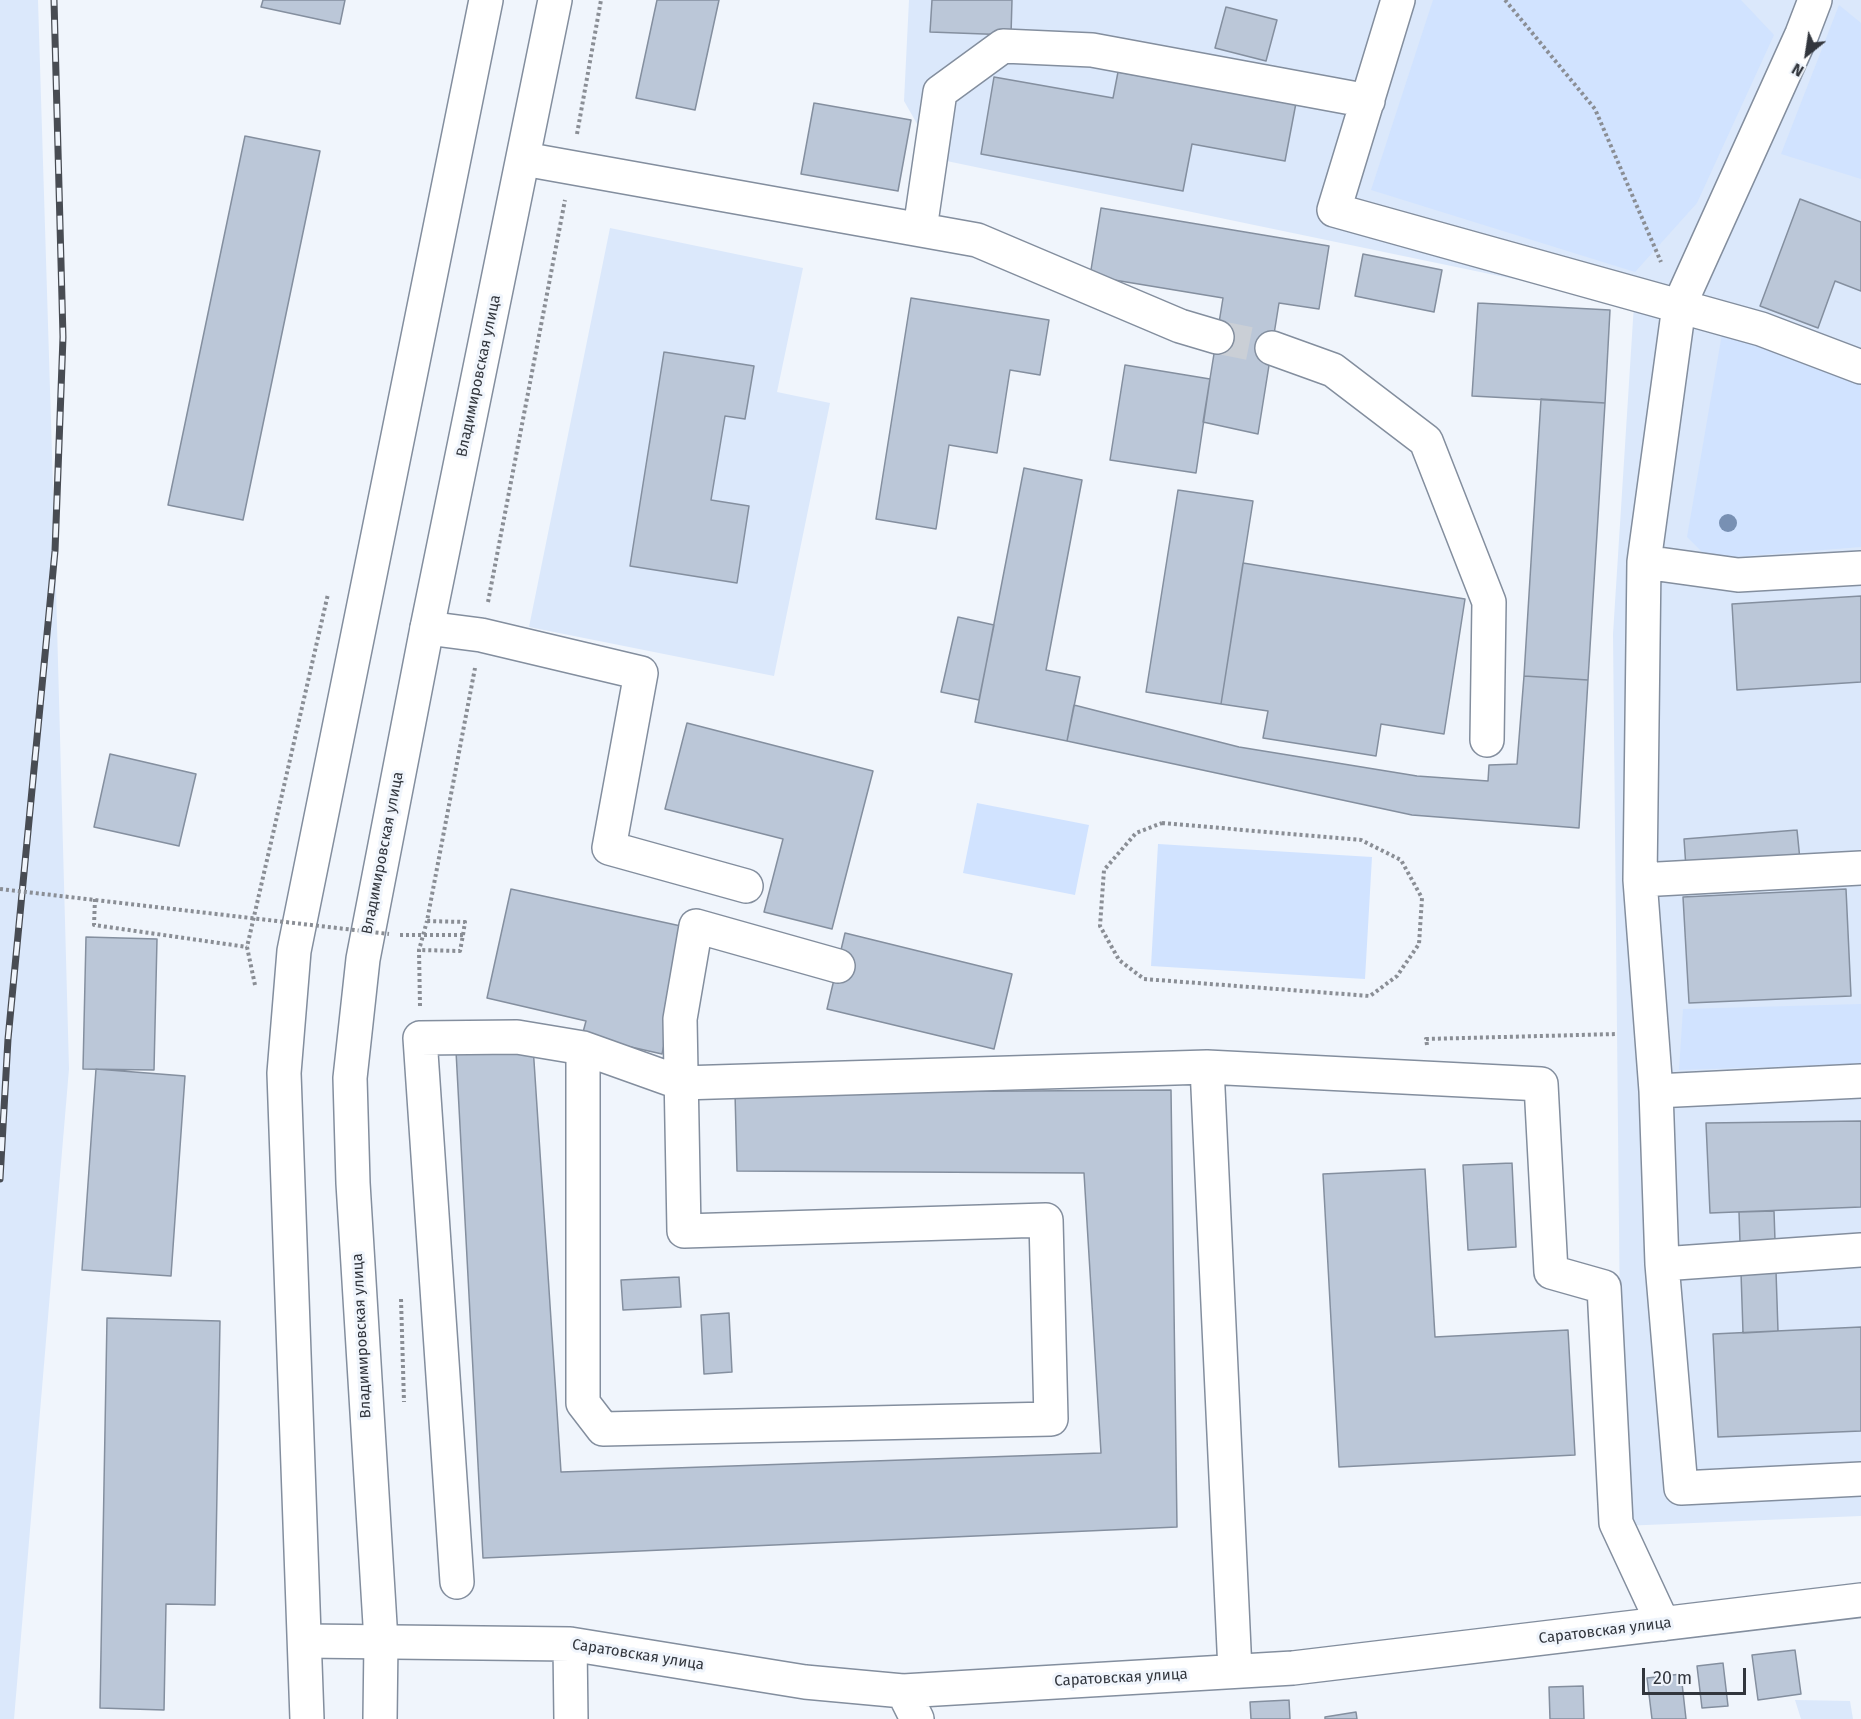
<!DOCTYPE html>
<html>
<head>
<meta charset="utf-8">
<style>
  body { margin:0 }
  #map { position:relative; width:1861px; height:1719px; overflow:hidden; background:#f0f5fc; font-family:"Fira Sans",sans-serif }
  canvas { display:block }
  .north { position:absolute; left:1777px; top:24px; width:60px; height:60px; -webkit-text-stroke:4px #f0f5fc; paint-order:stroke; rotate:210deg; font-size:16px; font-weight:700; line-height:24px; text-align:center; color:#32363d }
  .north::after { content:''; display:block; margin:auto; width:21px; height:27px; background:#32363d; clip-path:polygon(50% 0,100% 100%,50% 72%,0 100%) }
  .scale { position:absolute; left:1642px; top:1668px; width:104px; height:27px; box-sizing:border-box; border:3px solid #32363d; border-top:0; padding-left:8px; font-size:18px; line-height:21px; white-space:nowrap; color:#32363d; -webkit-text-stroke:4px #f0f5fc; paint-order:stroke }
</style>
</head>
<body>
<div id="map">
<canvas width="1861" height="1719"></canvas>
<div class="north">N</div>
<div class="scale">20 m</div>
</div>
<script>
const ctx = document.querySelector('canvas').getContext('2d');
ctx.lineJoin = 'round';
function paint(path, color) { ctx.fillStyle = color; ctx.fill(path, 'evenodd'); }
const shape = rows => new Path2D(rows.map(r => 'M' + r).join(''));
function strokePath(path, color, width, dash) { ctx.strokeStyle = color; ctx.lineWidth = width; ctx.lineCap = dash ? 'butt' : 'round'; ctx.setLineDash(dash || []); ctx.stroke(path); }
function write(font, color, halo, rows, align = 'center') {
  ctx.font = font + ' "Fira Sans",sans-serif'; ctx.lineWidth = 6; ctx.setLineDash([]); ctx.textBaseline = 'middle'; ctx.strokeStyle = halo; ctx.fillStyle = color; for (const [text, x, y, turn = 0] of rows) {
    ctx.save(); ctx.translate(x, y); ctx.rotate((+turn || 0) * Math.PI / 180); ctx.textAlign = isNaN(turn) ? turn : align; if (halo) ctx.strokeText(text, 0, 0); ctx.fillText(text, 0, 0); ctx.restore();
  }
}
const built = shape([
  [0,0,38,0,55,551,69,1069,14,1719,0,1719],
  [909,0,1861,0,1861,1516,1622,1526,1613,634,1634,304,937,159,904,101],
  [610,228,803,268,777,392,830,403,774,676,529,627],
  [1795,1700,1850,1701,1853,1719,1801,1719]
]);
const green = shape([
  [1433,0,1741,0,1774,35,1697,203,1635,272,1371,190],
  [1839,5,1861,23,1861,179,1781,154],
  [1723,328,1861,380,1861,547,1709,559,1687,537],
  [977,803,1089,825,1075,895,963,873],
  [1158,844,1372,857,1365,979,1151,966],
  [1861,1004,1861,1064,1679,1070,1683,1009]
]);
const building = shape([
  [263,0,345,0,340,24,261,7,263,0],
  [657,0,719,0,695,110,636,98,657,0],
  [932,0,1012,0,1011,35,930,32,932,0],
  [1226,7,1277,20,1266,61,1215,48,1226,7],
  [1118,72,1296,103,1285,161,1192,144,1183,191,981,154,994,77,1113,98,1118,72],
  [814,103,911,120,898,191,801,174,814,103],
  [245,136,320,151,243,520,168,505,245,136],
  [1800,199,1861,222,1861,291,1835,281,1818,328,1760,306,1800,199],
  [1101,208,1329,246,1319,309,1279,303,1258,434,1203,422,1223,298,1090,276,1101,208],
  [1363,254,1442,270,1434,312,1355,296,1363,254],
  [911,298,1049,320,1040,375,1010,370,997,453,949,445,936,529,876,519,911,298],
  [1478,303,1610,310,1605,403,1472,396,1478,303],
  [664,352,754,366,745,419,725,416,711,500,749,506,737,583,630,566,664,352],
  [1125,365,1210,379,1196,473,1110,460,1125,365],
  [1541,399,1605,403,1588,680,1524,676,1541,399],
  [1024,468,1082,480,1046,670,1080,677,1067,741,975,722,1024,468],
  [1178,490,1253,501,1221,704,1146,692,1178,490],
  [1243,563,1465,599,1444,734,1381,724,1376,756,1263,738,1268,711,1221,704,1243,563],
  [1861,596,1861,682,1737,690,1732,604,1861,596],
  [958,617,994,625,979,700,941,692,958,617],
  [1524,676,1588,680,1579,828,1412,815,1067,741,1074,705,1239,747,1417,776,1488,781,1489,765,1517,764,1524,676],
  [687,723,873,771,832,929,764,912,783,839,665,809,687,723],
  [110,754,196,774,179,846,94,827,110,754],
  [1797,830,1800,860,1686,868,1684,839,1797,830],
  [511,889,690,928,662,1054,582,1036,586,1021,487,998,511,889],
  [1846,889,1851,996,1689,1003,1683,897,1846,889],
  [845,933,1012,974,994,1049,827,1009,845,933],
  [86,937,157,939,154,1070,83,1069,86,937],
  [533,1046,561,1472,1101,1453,1084,1173,737,1171,735,1093,1171,1090,1177,1527,483,1558,456,1051,533,1046],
  [96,1069,185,1076,171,1276,82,1270,96,1069],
  [1861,1121,1861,1207,1710,1213,1706,1123,1861,1121],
  [1512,1163,1516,1247,1468,1250,1463,1165,1512,1163],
  [1425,1169,1435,1337,1568,1330,1575,1455,1339,1467,1323,1174,1425,1169],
  [1774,1211,1778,1331,1743,1333,1739,1212,1774,1211],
  [679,1277,681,1307,623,1310,621,1280,679,1277],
  [729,1313,732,1372,704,1374,701,1315,729,1313],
  [107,1318,220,1321,215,1605,166,1604,164,1710,100,1708,107,1318],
  [1861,1327,1861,1431,1718,1437,1713,1334,1861,1327],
  [1795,1650,1801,1694,1758,1700,1752,1655,1795,1650],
  [1723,1663,1728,1706,1702,1708,1697,1666,1723,1663],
  [1681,1674,1686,1719,1652,1719,1647,1678,1681,1674],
  [1583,1686,1584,1719,1550,1719,1549,1687,1583,1686],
  [1289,1700,1290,1719,1251,1719,1250,1702,1289,1700],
  [1356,1712,1357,1719,1325,1719,1325,1717,1356,1712]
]);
const minorTunnel = shape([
  [1217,337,1272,348]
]);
const path = shape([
  [1505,0,1595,109,1661,262],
  [577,134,601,0],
  [488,602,565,200],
  [1162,823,1361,840,1401,860,1422,898,1419,944,1397,976,1370,996,1144,979,1119,960,1100,926,1104,870,1136,833,1162,823],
  [95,899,94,925,247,947],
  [400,935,463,935,460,951,419,950],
  [463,935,465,922,427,921,475,668],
  [255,985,247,947,328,594],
  [420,1006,419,950,427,921],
  [1427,1045,1426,1039,1617,1034],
  [401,1299,404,1402]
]);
const minor = shape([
  [1398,0,1334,210,1761,329,1861,367],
  [1815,0,1802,34,1679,306,1644,562,1640,880,1861,868],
  [524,159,977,240,1180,326,1217,337],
  [920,229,940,92,1003,46,1092,50,1368,101],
  [1272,348,1333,370,1426,441,1489,602,1487,740],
  [1644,562,1738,575,1861,568],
  [427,628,481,635,641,673,609,848,746,886],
  [1640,880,1656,1091,1662,1264,1681,1488,1861,1479],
  [583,1048,583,1403,603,1429,1051,1419,1046,1220,684,1231,680,1019,696,926,838,966],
  [1207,1067,1541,1084,1551,1272,1604,1287,1616,1523,1663,1624],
  [1656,1091,1861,1081],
  [1662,1264,1861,1250],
  [457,1582,420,1038,517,1037,583,1048,681,1083,1207,1067,1235,1671],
  [305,1641,570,1644,805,1682,903,1691,1293,1668,1861,1600],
  [570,1644,571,1719],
  [903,1691,917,1719]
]);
const major = shape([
  [307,1719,284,1073,294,951,486,0],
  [380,1719,381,1641,353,1183,350,1078,363,959,427,628,555,0]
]);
const rail = shape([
  [0,1179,8,1039,55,551,63,337,54,0]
]);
const pathBridge = shape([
  [0,889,389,934]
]);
const trees = [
  [1728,523]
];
const streetNames = [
  ["Владимировская улица",479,376,-78],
  ["Владимировская улица",383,853,-79],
  ["Владимировская улица",362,1336,-93],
  ["Саратовская улица",1605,1631,-7],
  ["Саратовская улица",638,1655,9],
  ["Саратовская улица",1121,1678,-3]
];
paint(built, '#dbe8fb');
paint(green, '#d1e3ff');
paint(building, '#bbc7d8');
strokePath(building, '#848f9f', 1.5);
strokePath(minorTunnel, '#cacfd6', 33, [33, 16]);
strokePath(minor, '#838e9e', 36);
strokePath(major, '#838e9e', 36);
strokePath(path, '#8a8e95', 4, [3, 3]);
strokePath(minor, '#fff', 33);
strokePath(major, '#fff', 33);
strokePath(rail, '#484c53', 7);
strokePath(rail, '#f0f5fc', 4.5, [14]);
strokePath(pathBridge, '#8a8e95', 4, [3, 3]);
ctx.fillStyle = '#7890b3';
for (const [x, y] of trees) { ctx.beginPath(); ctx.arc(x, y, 9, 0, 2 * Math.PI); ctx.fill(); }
write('15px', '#32363d', '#f0f5fc', streetNames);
</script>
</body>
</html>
